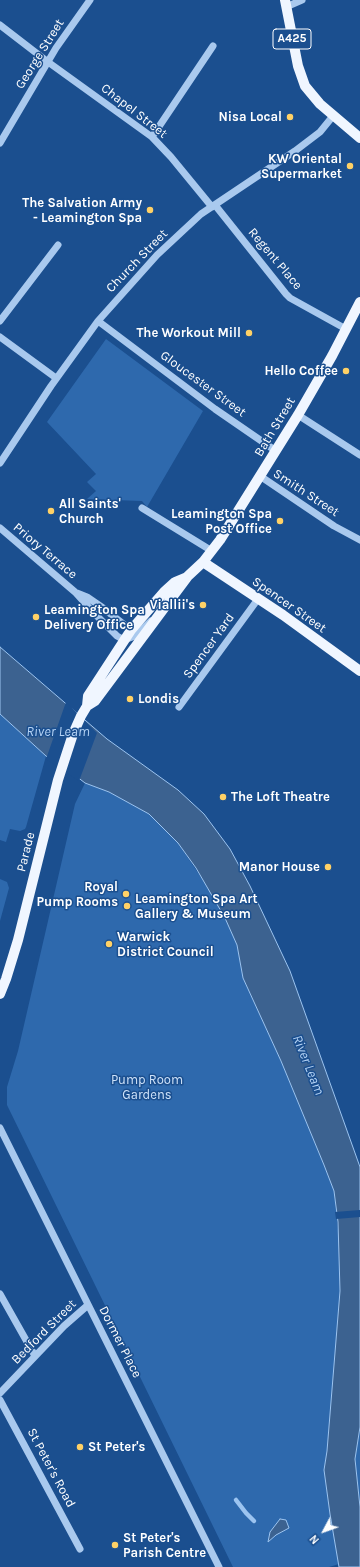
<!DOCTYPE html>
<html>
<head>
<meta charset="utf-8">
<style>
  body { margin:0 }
  #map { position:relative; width:360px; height:1567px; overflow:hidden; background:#1b4f8f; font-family:Karla,sans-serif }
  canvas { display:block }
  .north { position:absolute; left:304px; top:1511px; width:40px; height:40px; -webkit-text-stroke:3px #1b4f8f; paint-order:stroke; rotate:229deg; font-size:11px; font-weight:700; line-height:16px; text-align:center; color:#fff }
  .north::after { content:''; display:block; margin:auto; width:14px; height:18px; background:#fff; clip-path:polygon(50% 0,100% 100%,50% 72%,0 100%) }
</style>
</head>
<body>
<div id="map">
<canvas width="360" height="1567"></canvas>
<div class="north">N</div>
</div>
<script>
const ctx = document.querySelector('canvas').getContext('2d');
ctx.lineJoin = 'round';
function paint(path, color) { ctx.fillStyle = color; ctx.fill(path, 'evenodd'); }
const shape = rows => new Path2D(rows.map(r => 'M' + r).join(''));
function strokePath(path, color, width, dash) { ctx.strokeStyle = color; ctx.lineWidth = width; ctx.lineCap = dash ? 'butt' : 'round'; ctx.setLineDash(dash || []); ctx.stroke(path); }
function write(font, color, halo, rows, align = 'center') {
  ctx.font = font + ' Karla,sans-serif'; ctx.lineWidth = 3; ctx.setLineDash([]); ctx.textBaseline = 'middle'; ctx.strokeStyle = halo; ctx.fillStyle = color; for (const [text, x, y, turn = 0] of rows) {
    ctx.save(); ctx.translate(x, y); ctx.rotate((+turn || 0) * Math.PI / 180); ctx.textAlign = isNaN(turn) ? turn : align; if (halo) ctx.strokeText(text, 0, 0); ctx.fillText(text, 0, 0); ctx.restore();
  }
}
const green = shape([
  [106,339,203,411,147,507,142,501,87,499,96,491,87,482,96,474,47,422],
  [0,714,46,756,26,827,25,829,20,831,10,829,6,842,0,840],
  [85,783,109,792,149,814,178,843,211,892,225,918,237,945,243,978,281,1061,324,1165,334,1191,339,1241,340,1291,327,1451,324,1470,330,1514,339,1564,329,1567,233,1567,7,1105,7,1087,18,1051,75,804],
  [0,879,7,882,9,888,0,921],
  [360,1427,360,1507,355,1459]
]);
const water = shape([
  [0,647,107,739,178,790,204,814,230,849,250,886,290,971,360,1167,360,1427,355,1459,360,1507,360,1567,339,1567,330,1514,324,1470,327,1451,340,1291,338,1222,334,1191,324,1165,281,1061,243,978,237,945,225,918,196,868,178,843,149,814,109,792,85,783,76,776,46,756,0,714,0,647],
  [280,1519,286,1520,289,1528,276,1535,268,1542,270,1532,280,1519]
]);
const pier = shape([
  [66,702,97,733,79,781,46,759],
  [360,1210,360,1217,336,1219,335,1212]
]);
const stream = shape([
  [236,1500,246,1513,254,1521]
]);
const minor = shape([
  [286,7,302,0],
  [0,25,48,62,152,137,171,157,212,207],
  [152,137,213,46],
  [0,143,56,48,90,0],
  [215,205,286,294,290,298,346,329],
  [0,321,58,245],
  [98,321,215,409,276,451],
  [0,337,56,378],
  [298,415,360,455],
  [0,463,51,386,98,321,157,255,201,214,295,151,320,132,333,116],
  [260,476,334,526,360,540],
  [142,508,212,551],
  [0,528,75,592,93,612,117,636,124,640,135,636,151,621],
  [77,593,87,597,103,608,131,630,132,634],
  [179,707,258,599],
  [0,1128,219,1567],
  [0,1294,35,1356],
  [0,1393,64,1326,88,1305],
  [0,1400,80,1549]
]);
const major = shape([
  [285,0,298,66,305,86,320,104,360,138],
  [203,562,283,615,360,671],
  [87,706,88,696,131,630,164,592,175,582,187,577],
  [0,994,6,979,18,940,58,780,73,734,81,716,87,706,95,701,188,576,203,562,220,540,298,415,332,356,360,302]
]);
const markers = [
  [290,117,4,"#ffd166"],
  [350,166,4,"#ffd166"],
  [150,210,4,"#ffd166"],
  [249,333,4,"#ffd166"],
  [346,371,4,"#ffd166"],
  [51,511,4,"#ffd166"],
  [280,521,4,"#ffd166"],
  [203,605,4,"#ffd166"],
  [36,617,4,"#ffd166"],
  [130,699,4,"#ffd166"],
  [223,797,4,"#ffd166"],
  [328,867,4,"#ffd166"],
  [126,894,4,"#ffd166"],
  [127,906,4,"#ffd166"],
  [109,944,4,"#ffd166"],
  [80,1447,4,"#ffd166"],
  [115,1545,4,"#ffd166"]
];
const shields = [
  [292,39,38]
];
const shieldNames = [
  ["A425",292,39]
];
const streetNames = [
  ["George Street",40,54,-58],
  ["Chapel Street",134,111,38],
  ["Regent Place",275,259,50],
  ["Church Street",137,261,-46],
  ["Gloucester Street",203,384,36],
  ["Bath Street",275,427,-59],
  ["Smith Street",306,493,33],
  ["Priory Terrace",45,551,40],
  ["Spencer Street",289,605,35],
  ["Spencer Yard",209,646,-54],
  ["Parade",26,852,-76],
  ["Bedford Street",44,1332,-45],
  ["Dormer Place",120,1342,63],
  ["St Peter's Road",51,1468,62]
];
const poiNames = [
  ["Nisa Local",282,117],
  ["KW Oriental",342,159],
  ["Supermarket",342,174],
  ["The Salvation Army",142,203],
  ["- Leamington Spa",142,218],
  ["The Workout Mill",241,333],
  ["Hello Coffee",338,371],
  ["All Saints'",59,504,"left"],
  ["Church",59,519,"left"],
  ["Leamington Spa",272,514],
  ["Post Office",272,529],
  ["Viallii's",195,605],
  ["Leamington Spa",44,610,"left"],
  ["Delivery Office",44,625,"left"],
  ["Londis",138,699,"left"],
  ["The Loft Theatre",231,797,"left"],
  ["Manor House",320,867],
  ["Royal",118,887],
  ["Pump Rooms",118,902],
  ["Leamington Spa Art",135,899,"left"],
  ["Gallery & Museum",135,914,"left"],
  ["Warwick",117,937,"left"],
  ["District Council",117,952,"left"],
  ["St Peter's",88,1447,"left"],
  ["St Peter's",123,1538,"left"],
  ["Parish Centre",123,1553,"left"]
];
const parkNames = [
  ["Pump Room",147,1080],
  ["Gardens",147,1095]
];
const waterNames = [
  ["River Leam",58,732],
  ["River Leam",308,1065,68]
];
paint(green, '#2e69ad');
paint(water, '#3c6290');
strokePath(water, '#9cc4f0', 1);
paint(pier, '#1b4f8f');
strokePath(stream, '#9cc4f0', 4.5);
strokePath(minor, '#a9c9ee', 7);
strokePath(major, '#f0f6ff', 10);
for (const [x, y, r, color] of markers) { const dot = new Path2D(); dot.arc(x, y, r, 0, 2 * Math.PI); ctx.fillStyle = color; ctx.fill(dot); strokePath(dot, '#1b4f8f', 1.5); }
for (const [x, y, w] of shields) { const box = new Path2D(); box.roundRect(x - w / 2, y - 10, w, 20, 3); ctx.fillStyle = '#1b4f8f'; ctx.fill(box); strokePath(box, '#fff', 1); }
write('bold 12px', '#fff', null, shieldNames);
write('13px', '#fff', '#1b4f8f', streetNames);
write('bold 13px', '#fff', '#1b4f8f', poiNames, 'right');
write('13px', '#cfe3fa', '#1b4f8f', parkNames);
write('italic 14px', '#b5d3f5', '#1b4f8f', waterNames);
</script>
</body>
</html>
